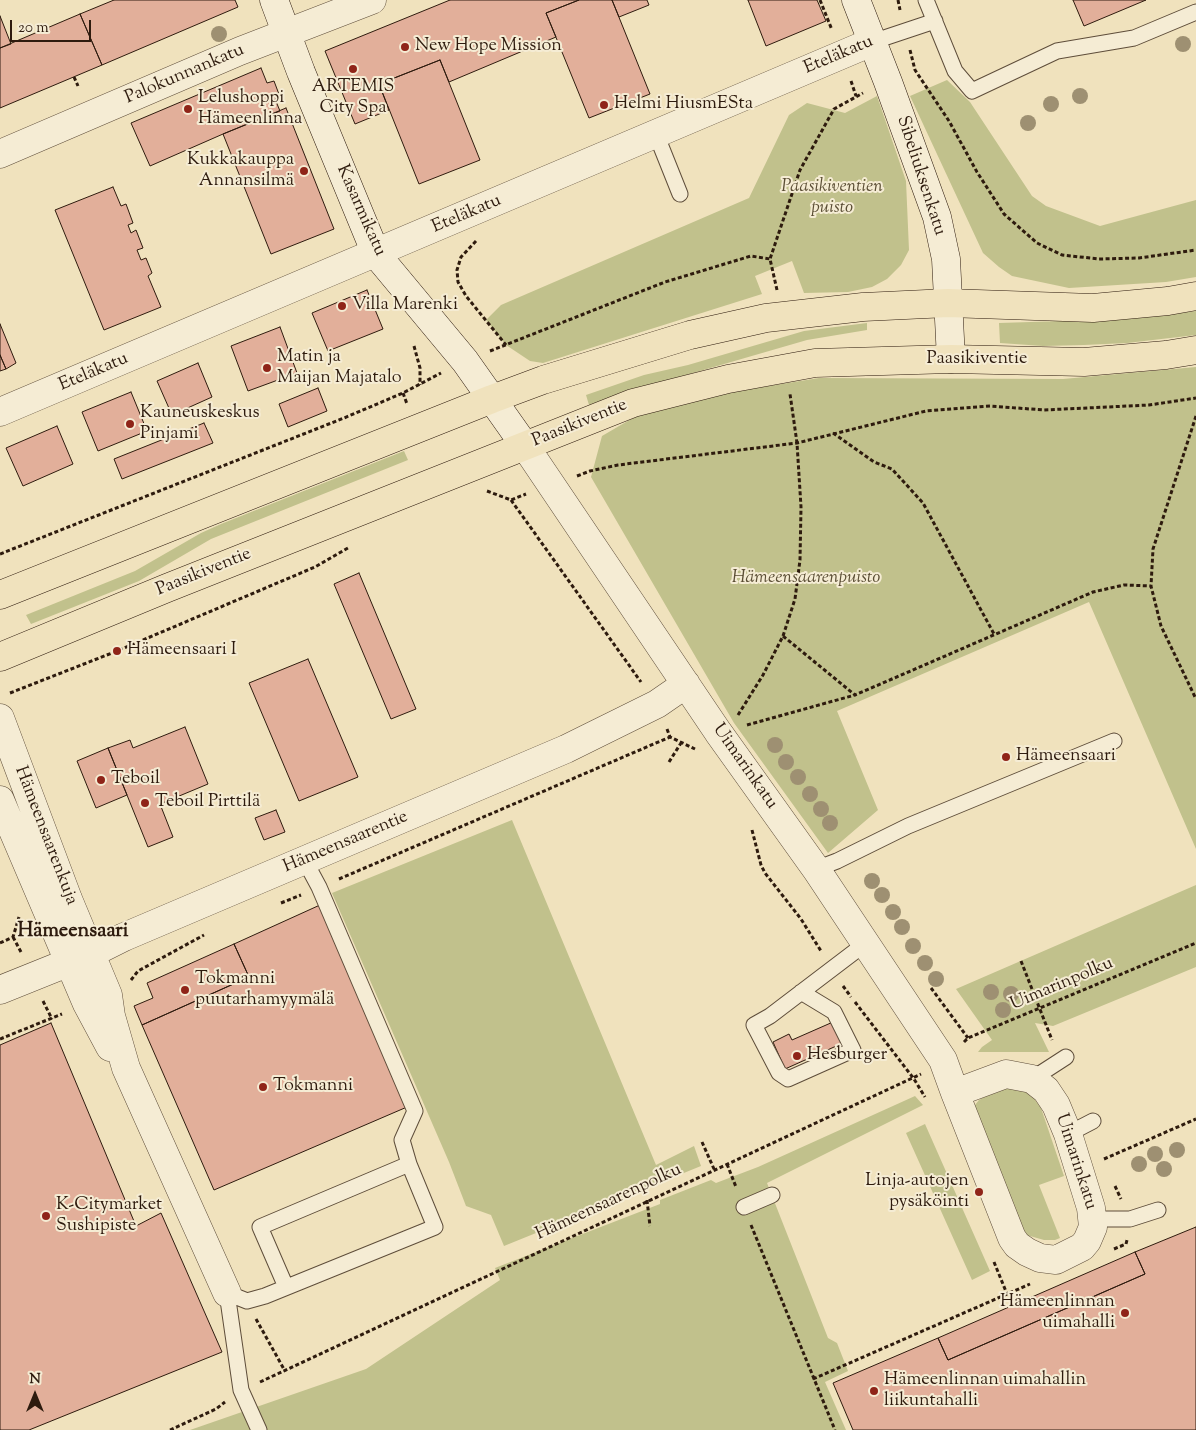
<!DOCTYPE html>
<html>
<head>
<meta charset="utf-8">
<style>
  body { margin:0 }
  #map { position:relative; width:1196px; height:1430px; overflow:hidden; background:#f0e2bd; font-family:"Sorts Mill Goudy",serif }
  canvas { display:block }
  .north { position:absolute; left:10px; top:1370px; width:50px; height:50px; -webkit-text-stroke:4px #f5ecd4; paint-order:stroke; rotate:0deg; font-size:14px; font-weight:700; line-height:20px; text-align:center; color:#2e1b0e }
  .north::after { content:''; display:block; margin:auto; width:18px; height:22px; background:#2e1b0e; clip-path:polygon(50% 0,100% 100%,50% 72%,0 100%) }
  .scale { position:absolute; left:10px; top:20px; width:81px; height:22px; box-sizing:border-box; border:2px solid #2e1b0e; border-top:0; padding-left:6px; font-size:15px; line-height:18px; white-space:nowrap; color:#2e1b0e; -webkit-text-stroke:4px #f5ecd4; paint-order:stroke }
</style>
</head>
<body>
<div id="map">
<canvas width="1196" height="1430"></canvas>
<div class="north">N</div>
<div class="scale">20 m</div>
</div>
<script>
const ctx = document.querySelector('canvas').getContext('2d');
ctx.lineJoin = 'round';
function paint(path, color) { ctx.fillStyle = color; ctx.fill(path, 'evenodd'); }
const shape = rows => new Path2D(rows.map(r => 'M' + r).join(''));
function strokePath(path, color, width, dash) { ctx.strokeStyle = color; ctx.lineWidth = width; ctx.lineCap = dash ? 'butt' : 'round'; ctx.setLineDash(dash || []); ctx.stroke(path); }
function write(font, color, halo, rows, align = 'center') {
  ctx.font = font + ' "Sorts Mill Goudy",serif'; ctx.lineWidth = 4; ctx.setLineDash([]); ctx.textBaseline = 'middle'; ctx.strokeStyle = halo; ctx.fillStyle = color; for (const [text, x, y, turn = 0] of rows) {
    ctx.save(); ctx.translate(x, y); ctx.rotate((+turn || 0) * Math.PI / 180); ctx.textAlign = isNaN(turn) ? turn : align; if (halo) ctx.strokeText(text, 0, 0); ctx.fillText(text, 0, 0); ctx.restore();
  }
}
const green = shape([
  [947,80,970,102,1032,196,1046,206,1100,226,1196,200,1196,277,1166,282,1069,288,1012,276,999,267,983,253,910,96],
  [877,96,906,181,909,250,901,265,887,279,872,287,848,292,804,293,792,261,755,276,762,294,543,363,530,361,506,345,486,320,501,305,749,198,789,115,807,103,845,113],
  [1196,311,1196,335,1127,343,1084,345,1043,346,1000,343,999,323,1126,319],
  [867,323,867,330,807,340,631,391,589,405,586,395,644,375,688,365,804,331],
  [1196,367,1196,849,1089,602,837,711,878,810,828,853,734,723,591,477,602,436,638,415,731,392,819,378,1063,379],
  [404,451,408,460,211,539,139,581,31,624,26,615,135,571,201,533,221,524],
  [512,820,656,1165,694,1146,701,1166,504,1246,491,1215,466,1206,449,1162,332,893],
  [1196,885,1196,967,1053,1026,1035,1023,1049,1052,978,1052,982,1047,992,1040,956,989],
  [1009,1086,1030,1093,1041,1108,1064,1176,1039,1185,1060,1238,1055,1240,1044,1240,1023,1234,974,1114,975,1105,979,1100,984,1097],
  [915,1096,923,1105,767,1183,828,1338,837,1343,848,1371,825,1382,846,1430,190,1430,366,1369,500,1280,495,1268,660,1204,660,1200,711,1180,716,1183,758,1167],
  [925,1124,990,1271,972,1280,906,1133]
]);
const building = shape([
  [114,0,235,0,238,7,102,65,80,14,114,0],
  [450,0,579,0,546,13,556,37,449,82,440,60,379,84,389,110,355,124,325,51,450,0],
  [579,0,612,0,650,94,589,118,546,13,579,0],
  [612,0,647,0,649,5,619,17,612,0],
  [748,0,817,0,826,21,766,46,748,0],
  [1073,0,1146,0,1084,26,1073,0],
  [80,14,102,65,0,108,0,48,80,14],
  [0,16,11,44,0,48,0,16],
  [440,60,480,160,419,184,379,84,440,60],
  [261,68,267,83,274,81,280,97,275,99,280,111,223,134,150,166,131,123,261,68],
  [286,108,334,229,271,254,223,134,286,108],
  [113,187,121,206,126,204,133,223,128,225,131,233,136,230,143,248,137,250,141,260,146,258,152,273,148,276,161,307,104,330,55,210,113,187],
  [367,290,383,329,328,351,312,313,367,290],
  [0,324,16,363,6,369,0,355,0,324],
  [280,327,297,373,248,391,231,346,280,327],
  [0,355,6,369,0,371,0,355],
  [198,363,212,397,172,415,157,381,198,363],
  [318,388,327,411,288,427,279,404,318,388],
  [131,392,147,431,98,451,82,412,131,392],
  [204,423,213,443,122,479,114,459,204,423],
  [57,426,73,464,23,486,6,448,57,426],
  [359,573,416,709,391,719,334,584,359,573],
  [308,659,358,777,299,801,249,683,308,659],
  [185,727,208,784,160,804,173,837,148,847,108,748,130,740,133,748,185,727],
  [108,748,127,795,96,808,77,761,108,748],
  [276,810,285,832,264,840,255,818,276,810],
  [320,905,407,1107,214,1190,142,1025,249,977,234,944,320,905],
  [234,944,249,977,142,1025,134,1006,153,998,147,983,234,944],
  [833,1022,843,1043,785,1069,773,1042,789,1034,792,1040,833,1022],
  [51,1023,136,1226,161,1213,222,1352,29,1430,0,1430,0,1045,51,1023],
  [1196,1227,1196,1430,853,1430,833,1383,938,1338,948,1360,1145,1274,1135,1252,1196,1227],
  [1135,1252,1145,1274,948,1360,938,1338,1135,1252]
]);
const path = shape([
  [820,0,832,30],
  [898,0,900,10],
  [910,50,915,70,949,121,977,172,1004,214,1037,243,1062,255,1099,259,1139,258,1196,250],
  [74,77,78,86],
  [851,81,856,96],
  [476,241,461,257,457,270,458,282,466,296,506,345],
  [777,290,770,259,800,170,834,109,863,93],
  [414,346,420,368,420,385],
  [490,351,665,282,751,256,770,259],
  [403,393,407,404],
  [1196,416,1153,549,1151,586,1161,626,1196,699],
  [833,433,874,462,892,469,923,503,994,634],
  [577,476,590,471,618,465,797,443,926,411,990,406,1044,410,1149,405,1196,398],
  [487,491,511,500,526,494],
  [511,500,641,682],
  [0,554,344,418,403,393,441,373],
  [783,636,855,695,1093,592,1124,585,1151,586],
  [10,693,117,651,315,567,348,548],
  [738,715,763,675,783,636,795,599,800,560,801,507,797,443,790,394],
  [747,725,855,695],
  [667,729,670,737,695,749],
  [669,762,681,743],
  [752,830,761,865,765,873,801,919,821,951],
  [339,879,670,737],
  [281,903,301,895],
  [13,937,21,952],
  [0,943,13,937,19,917],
  [1021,961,1052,1040],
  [131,980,138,971,204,935],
  [843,986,851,997],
  [931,988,968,1038],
  [43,1001,52,1019],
  [855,1002,914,1079,925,1097],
  [0,1039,62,1014],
  [964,1042,968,1038,1196,943],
  [702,1142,714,1169],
  [1104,1159,1196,1119],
  [727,1164,736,1187],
  [1115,1186,1121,1199],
  [647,1200,650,1226],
  [751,1225,835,1430],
  [1114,1249,1126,1244,1127,1240],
  [994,1262,1007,1294],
  [256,1319,285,1371],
  [813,1379,1030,1284],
  [260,1382,921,1074],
  [170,1430,216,1409,225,1402]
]);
const lane = shape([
  [926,0,955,71,972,91,1057,51,1134,38,1196,12],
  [872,42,935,21],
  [656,134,680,194],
  [305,861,319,887,415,1111,402,1140,409,1164],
  [816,869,837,861,908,826,1114,741],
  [801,992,834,1012,853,1050,788,1079,779,1073,754,1025,770,1016,866,943],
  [1032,1079,1066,1057],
  [1068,1134,1093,1121],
  [744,1207,772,1195],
  [1093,1219,1130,1219,1158,1210],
  [227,1293,247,1301,265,1296,435,1227,409,1164,260,1227,286,1287],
  [227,1293,241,1390,259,1430]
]);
const street = shape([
  [0,154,240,51,372,0],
  [0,412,872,42],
  [525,446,718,732,816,869,943,1060,955,1093,1012,1238,1017,1245,1027,1252,1040,1258,1056,1260,1082,1247,1087,1241,1093,1227,1091,1208,1068,1134,1056,1105,1046,1090,1032,1079,1006,1074,955,1093],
  [0,718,68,899,108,995,111,1016,126,1068,227,1293],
  [0,800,87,1004,110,1047],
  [0,990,92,953,124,937,566,749,657,704,686,684]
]);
const secondary = shape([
  [274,0,301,72,376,254,465,361,525,446],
  [856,0,888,82,937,217,946,259,951,359]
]);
const primary = shape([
  [0,595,492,399,543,380,690,335,766,318,863,307,948,303,1093,308,1168,301,1196,296],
  [0,657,167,588,633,403,728,379,815,363,951,359,1084,362,1166,355,1196,350]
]);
const trees = [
  [219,34],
  [1183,44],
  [1080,96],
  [1051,104],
  [1028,123],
  [775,745],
  [786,762],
  [798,777],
  [810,794],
  [821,809],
  [830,823],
  [872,881],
  [882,895],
  [893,912],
  [902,927],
  [913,946],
  [925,963],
  [936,979],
  [991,992],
  [1011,994],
  [1003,1010],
  [1177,1150],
  [1155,1154],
  [1139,1164],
  [1164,1169]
];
const markers = [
  [405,47,5,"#8f2418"],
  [353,69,5,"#8f2418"],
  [604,105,5,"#8f2418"],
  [188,109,5,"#8f2418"],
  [304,171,5,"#8f2418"],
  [342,306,5,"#8f2418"],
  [267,368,5,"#8f2418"],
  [130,424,5,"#8f2418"],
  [117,651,5,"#8f2418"],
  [1006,757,5,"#8f2418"],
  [101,780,5,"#8f2418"],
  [145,803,5,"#8f2418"],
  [185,990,5,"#8f2418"],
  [797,1056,5,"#8f2418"],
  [263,1087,5,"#8f2418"],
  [979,1192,5,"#8f2418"],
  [46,1216,5,"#8f2418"],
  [1125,1313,5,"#8f2418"],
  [874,1391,5,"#8f2418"]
];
const poiNames = [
  ["New Hope Mission",415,47],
  ["ARTEMIS",353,88,"center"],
  ["City Spa",353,109,"center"],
  ["Lelushoppi",198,99],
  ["Hämeenlinna",198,120],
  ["Helmi HiusmESta",614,105],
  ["Kukkakauppa",294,161,"right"],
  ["Annansilmä",294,182,"right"],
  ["Villa Marenki",352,306],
  ["Matin ja",277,358],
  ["Maijan Majatalo",277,379],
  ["Kauneuskeskus",140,414],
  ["Pinjami",140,435],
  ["Hämeensaari I",127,651],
  ["Hämeensaari",1016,757],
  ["Teboil",111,780],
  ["Teboil Pirttilä",155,803],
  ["Tokmanni",195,980],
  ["puutarhamyymälä",195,1001],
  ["Hesburger",807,1056],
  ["Tokmanni",273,1087],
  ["Linja-autojen",969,1182,"right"],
  ["pysäköinti",969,1203,"right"],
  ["K-Citymarket",56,1206],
  ["Sushipiste",56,1227],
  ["Hämeenlinnan",1115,1303,"right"],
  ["uimahalli",1115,1324,"right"],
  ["Hämeenlinnan uimahallin",884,1381],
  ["liikuntahalli",884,1402]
];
const streetNames = [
  ["Eteläkatu",839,56,-23],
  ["Palokunnankatu",185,75,-23],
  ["Sibeliuksenkatu",920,176,72],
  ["Kasarmikatu",360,211,66],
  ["Eteläkatu",467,215,-23],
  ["Paasikiventie",977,360],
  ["Eteläkatu",94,373,-23],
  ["Paasikiventie",580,424,-22],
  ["Paasikiventie",204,573,-22],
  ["Uimarinkatu",744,767,55],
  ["Hämeensaarenkuja",45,836,69],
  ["Hämeensaarentie",346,843,-23],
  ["Uimarinpolku",1062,985,-23],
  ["Uimarinkatu",1075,1162,72],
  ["Hämeensaarenpolku",609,1203,-25]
];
const parkNames = [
  ["Paasikiventien",832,188],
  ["puisto",832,209],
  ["Hämeensaarenpuisto",806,579]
];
const quarterNames = [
  ["Hämeensaari",73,933]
];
paint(green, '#c1c18c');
paint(building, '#e2af9a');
strokePath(building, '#2e1b0e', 1);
strokePath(lane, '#5e4d3a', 17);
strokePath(street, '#5e4d3a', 29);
strokePath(secondary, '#2e1b0e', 29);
strokePath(primary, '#2e1b0e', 29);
strokePath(path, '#2e1b0e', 3, [4, 2.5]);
strokePath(lane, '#f5ecd4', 15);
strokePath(street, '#f5ecd4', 28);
strokePath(secondary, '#f5ecd4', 28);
strokePath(primary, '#f0e2bd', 28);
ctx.fillStyle = '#9e9072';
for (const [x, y] of trees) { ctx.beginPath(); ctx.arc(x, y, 8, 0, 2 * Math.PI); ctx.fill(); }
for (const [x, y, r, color] of markers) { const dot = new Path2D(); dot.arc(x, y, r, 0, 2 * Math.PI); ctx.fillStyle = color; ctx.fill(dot); strokePath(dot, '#f5ecd4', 2); }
write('18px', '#2e1b0e', '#f5ecd4', poiNames, 'left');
write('18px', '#2e1b0e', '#f5ecd4', streetNames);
write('italic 18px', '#5a4d34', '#f5ecd4', parkNames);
write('bold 20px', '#2e1b0e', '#f5ecd4', quarterNames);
</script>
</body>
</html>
